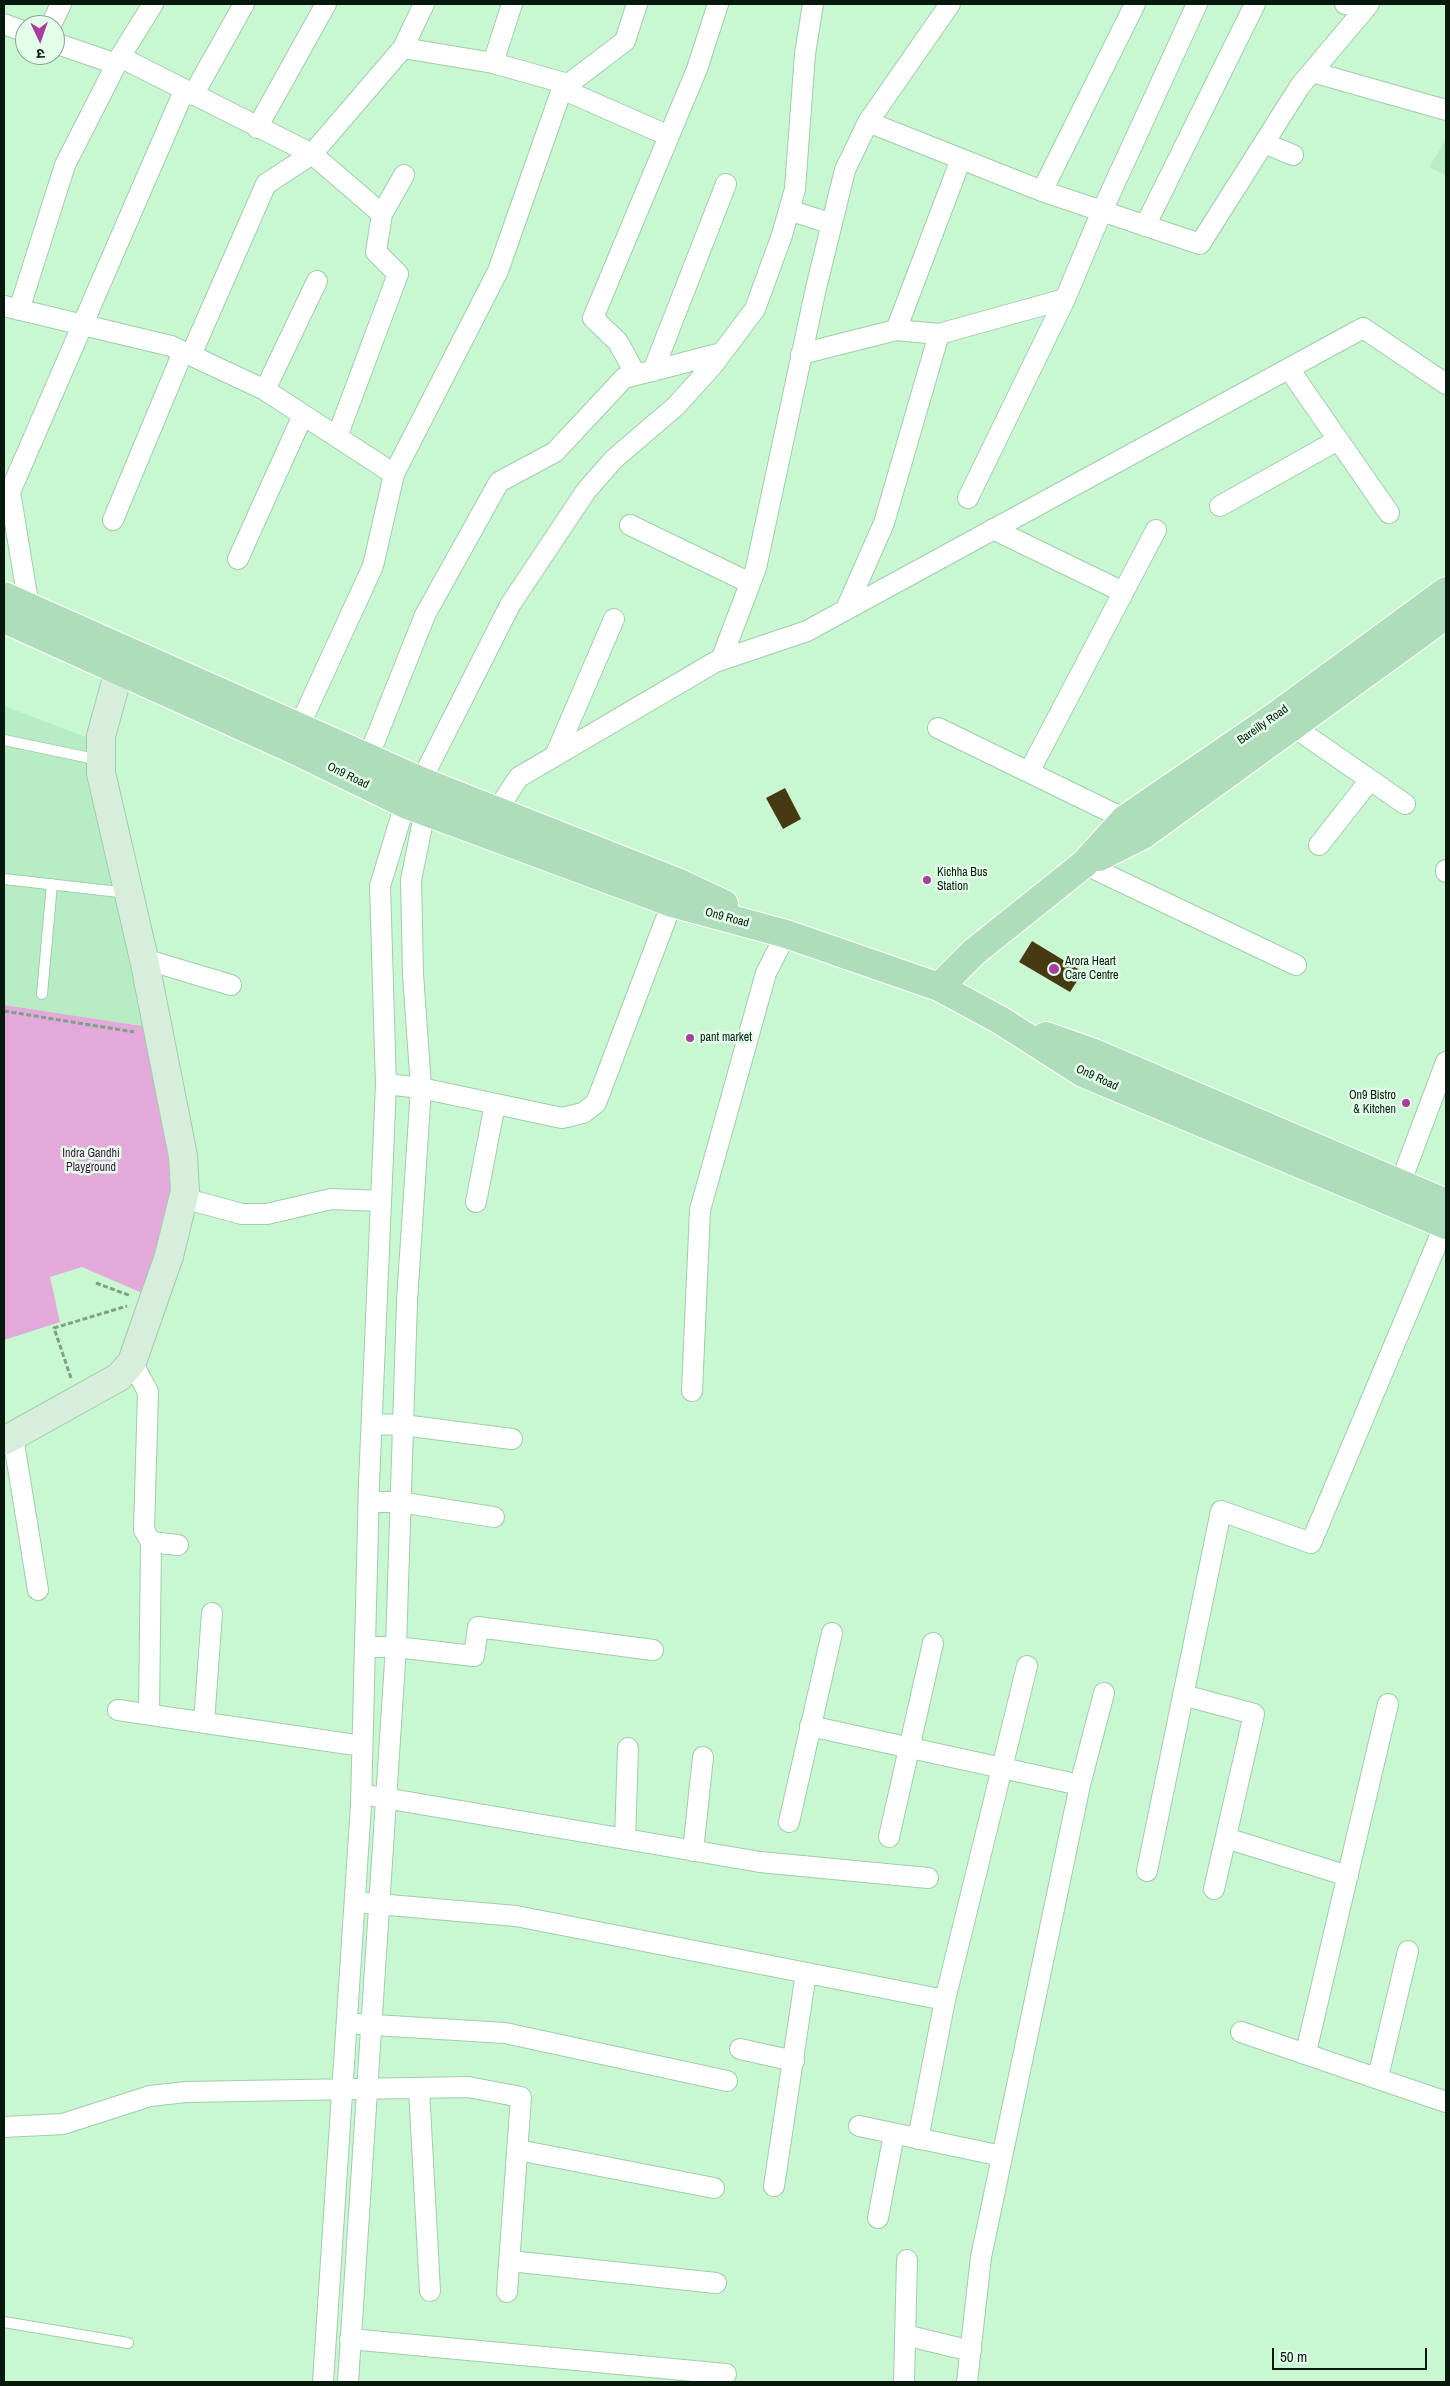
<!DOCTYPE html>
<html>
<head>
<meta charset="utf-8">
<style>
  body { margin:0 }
  #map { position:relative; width:1450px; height:2386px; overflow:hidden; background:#c8f7d2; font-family:"Archivo Narrow","Noto Sans Devanagari",sans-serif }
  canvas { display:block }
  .frame { position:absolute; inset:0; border:5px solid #07190c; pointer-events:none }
  .north { position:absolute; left:15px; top:15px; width:50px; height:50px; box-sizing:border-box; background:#e3ffe9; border:1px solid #8ba391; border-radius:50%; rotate:177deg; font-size:14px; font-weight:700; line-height:20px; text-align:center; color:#07190c }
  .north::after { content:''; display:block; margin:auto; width:18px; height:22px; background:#a93e9f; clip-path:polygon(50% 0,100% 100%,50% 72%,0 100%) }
  .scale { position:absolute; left:1272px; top:2348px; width:155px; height:22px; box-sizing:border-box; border:2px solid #07190c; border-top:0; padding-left:6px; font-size:15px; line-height:18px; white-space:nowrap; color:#07190c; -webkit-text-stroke:4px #e3ffe9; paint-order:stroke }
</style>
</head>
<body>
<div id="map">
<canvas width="1450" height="2386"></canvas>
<div class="frame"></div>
<div class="north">उ</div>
<div class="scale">50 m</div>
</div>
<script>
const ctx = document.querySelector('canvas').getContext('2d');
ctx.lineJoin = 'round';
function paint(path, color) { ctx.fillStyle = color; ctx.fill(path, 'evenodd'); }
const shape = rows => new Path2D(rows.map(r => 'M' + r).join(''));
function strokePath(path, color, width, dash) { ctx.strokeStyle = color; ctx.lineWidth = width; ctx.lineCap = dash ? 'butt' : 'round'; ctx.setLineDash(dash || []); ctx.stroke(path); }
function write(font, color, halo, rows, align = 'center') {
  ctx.font = font + ' "Archivo Narrow",sans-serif'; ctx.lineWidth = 5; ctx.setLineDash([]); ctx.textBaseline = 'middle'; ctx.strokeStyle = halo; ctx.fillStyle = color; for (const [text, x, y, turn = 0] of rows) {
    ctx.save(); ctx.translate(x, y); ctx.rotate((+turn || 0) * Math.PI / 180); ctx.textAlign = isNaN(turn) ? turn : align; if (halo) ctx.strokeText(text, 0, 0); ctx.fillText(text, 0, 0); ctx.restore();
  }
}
const built = shape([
  [1446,140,1446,175,1429,167],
  [4,706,91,739,149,1027,4,1005]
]);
const green = shape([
  [4,1005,149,1027,179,1152,175,1195,142,1293,82,1267,50,1277,60,1322,4,1340]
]);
const building = shape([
  [785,788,801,819,783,829,766,798],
  [1032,941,1083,972,1070,992,1019,962]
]);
const path = shape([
  [4,1011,134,1032],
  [96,1283,131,1296],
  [71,1378,54,1328,127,1306]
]);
const lane = shape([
  [4,740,100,760],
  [4,879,128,893],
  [42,994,52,884],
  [4,2322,128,2343]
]);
const street = shape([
  [1345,4,1366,8],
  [4,24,25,32],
  [51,25,61,4],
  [55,43,116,64],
  [403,48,493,63,568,84],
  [120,57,312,154,382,214],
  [493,63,512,4],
  [1312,72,1446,110],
  [562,89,669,136],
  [193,95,244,4],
  [868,122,1042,191,1200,244,1300,86,1369,4],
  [257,128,326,4],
  [1264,143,1293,155],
  [1042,191,1135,4],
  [789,210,832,224],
  [1145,226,1255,4],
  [4,306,171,346,265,390,394,474],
  [19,310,65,165,120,57,153,4],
  [896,330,961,159],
  [801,354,896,330,939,334,1065,299],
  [191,355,266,184,312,154,403,48,424,4],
  [1289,369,1389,513],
  [653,371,726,184],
  [636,375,618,342,593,318,697,69,718,4],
  [265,390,317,281],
  [337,437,398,274,376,252,382,214,404,175],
  [968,498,1065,299,1102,211,1197,4],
  [1220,506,1338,440],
  [113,520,183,352],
  [630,525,750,583],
  [993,529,1123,592],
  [238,559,303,415],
  [29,607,10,492,184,91],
  [846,609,884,523,939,334],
  [721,660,756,568,816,288,845,170,868,122,950,4],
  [299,727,373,566,394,474,498,271,562,89,625,41,637,4],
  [1294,727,1405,804],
  [938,728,1125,819],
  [555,756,614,619],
  [368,758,425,615,499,482,555,452,624,378,722,353],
  [1029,772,1156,530],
  [421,781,510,605,586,491,614,459,676,406,713,365,755,309,782,235,795,189,805,54,813,4],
  [497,810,519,777,715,662,807,631,1363,328,1446,384],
  [1319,845,1370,780],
  [1084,864,1296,965],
  [1446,872,1446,870],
  [144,959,231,985],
  [386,1084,421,1088,562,1118,583,1113,596,1103,672,903],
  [1400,1184,1446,1062],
  [183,1198,242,1214,267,1214,331,1199,381,1201],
  [476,1202,495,1104],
  [132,1362,148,1392,144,1530,151,1542,178,1545],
  [692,1391,700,1210,766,973,786,934],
  [372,1424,403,1425,512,1439],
  [13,1437,38,1590],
  [369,1502,400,1502,494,1517],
  [365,1647,396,1647,474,1656,478,1627,653,1650],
  [1183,1695,1254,1714,1214,1889],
  [118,1710,362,1746],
  [149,1714,151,1542],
  [204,1722,212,1613],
  [810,1726,1080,1785],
  [373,1796,760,1862,928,1878],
  [789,1822,832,1633],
  [889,1837,933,1643],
  [1226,1838,1348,1876],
  [625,1839,628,1748],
  [693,1851,703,1757],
  [1147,1871,1221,1511,1311,1543,1445,1224],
  [366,1903,516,1916,945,2000],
  [358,2024,505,2033,727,2081],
  [1241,2032,1446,2102],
  [740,2049,794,2061],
  [1306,2052,1388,1704],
  [1378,2077,1408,1951],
  [419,2089,430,2291],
  [859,2126,1002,2156],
  [4,2127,63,2124,150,2096,186,2092,468,2087,521,2097,507,2292],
  [918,2139,945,2000,1027,1666],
  [518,2150,714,2188],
  [774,2186,806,1973],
  [878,2218,894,2134],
  [510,2261,716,2283],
  [905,2335,971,2351],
  [350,2339,726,2374],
  [323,2382,361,1805,369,1484,386,1084,380,886,405,804],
  [348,2382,396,1647,407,1301,421,1088,413,974,411,880,425,811],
  [904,2382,907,2260],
  [967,2382,981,2257,1080,1785,1104,1693]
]);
const secondary = shape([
  [4,1441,119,1377,132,1362,169,1256,185,1191,183,1156,144,959,101,773,101,736,119,671]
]);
const primary = shape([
  [4,596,421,781,677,882,724,904],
  [4,619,292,749,405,804,672,903,786,934,939,987,1000,1020,1083,1073,1446,1225],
  [1099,857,1143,835,1446,615],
  [939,987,974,952,1084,864,1125,819,1277,715,1446,591],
  [1046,1036,1094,1053,1446,1203]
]);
const markers = [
  [927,880,5,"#a93e9f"],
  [1054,969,6,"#a93e9f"],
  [690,1038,5,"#a93e9f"],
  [1406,1103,5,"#a93e9f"]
];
const streetNames = [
  ["Bareilly Road",1263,725,-35],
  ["On9 Road",348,776,26],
  ["On9 Road",727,918,15],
  ["On9 Road",1097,1078,25]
];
const poiNames = [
  ["Kichha Bus",937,873],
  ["Station",937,887],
  ["Arora Heart",1065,962],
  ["Care Centre",1065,976],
  ["pant market",700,1038],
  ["On9 Bistro",1396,1096,"right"],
  ["& Kitchen",1396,1110,"right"]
];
const parkNames = [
  ["Indra Gandhi",91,1154],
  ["Playground",91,1168]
];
paint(built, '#b7edc4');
paint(green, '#e4a9db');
paint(building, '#463a13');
strokePath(lane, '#a0ceab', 12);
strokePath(street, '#a0ceab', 22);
strokePath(secondary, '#a0ceab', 30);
strokePath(primary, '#fff', 30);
strokePath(path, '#7da185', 3, [5, 2.5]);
strokePath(lane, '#fff', 10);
strokePath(street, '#fff', 20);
strokePath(secondary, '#d7eedd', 28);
strokePath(primary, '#afddbb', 28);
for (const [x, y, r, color] of markers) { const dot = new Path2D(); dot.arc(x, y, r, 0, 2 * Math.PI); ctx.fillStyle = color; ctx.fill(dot); strokePath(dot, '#e3ffe9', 2); }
write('12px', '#07190c', '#e3ffe9', streetNames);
write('12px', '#07190c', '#e3ffe9', poiNames, 'left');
write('12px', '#461041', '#e3ffe9', parkNames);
</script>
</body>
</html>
